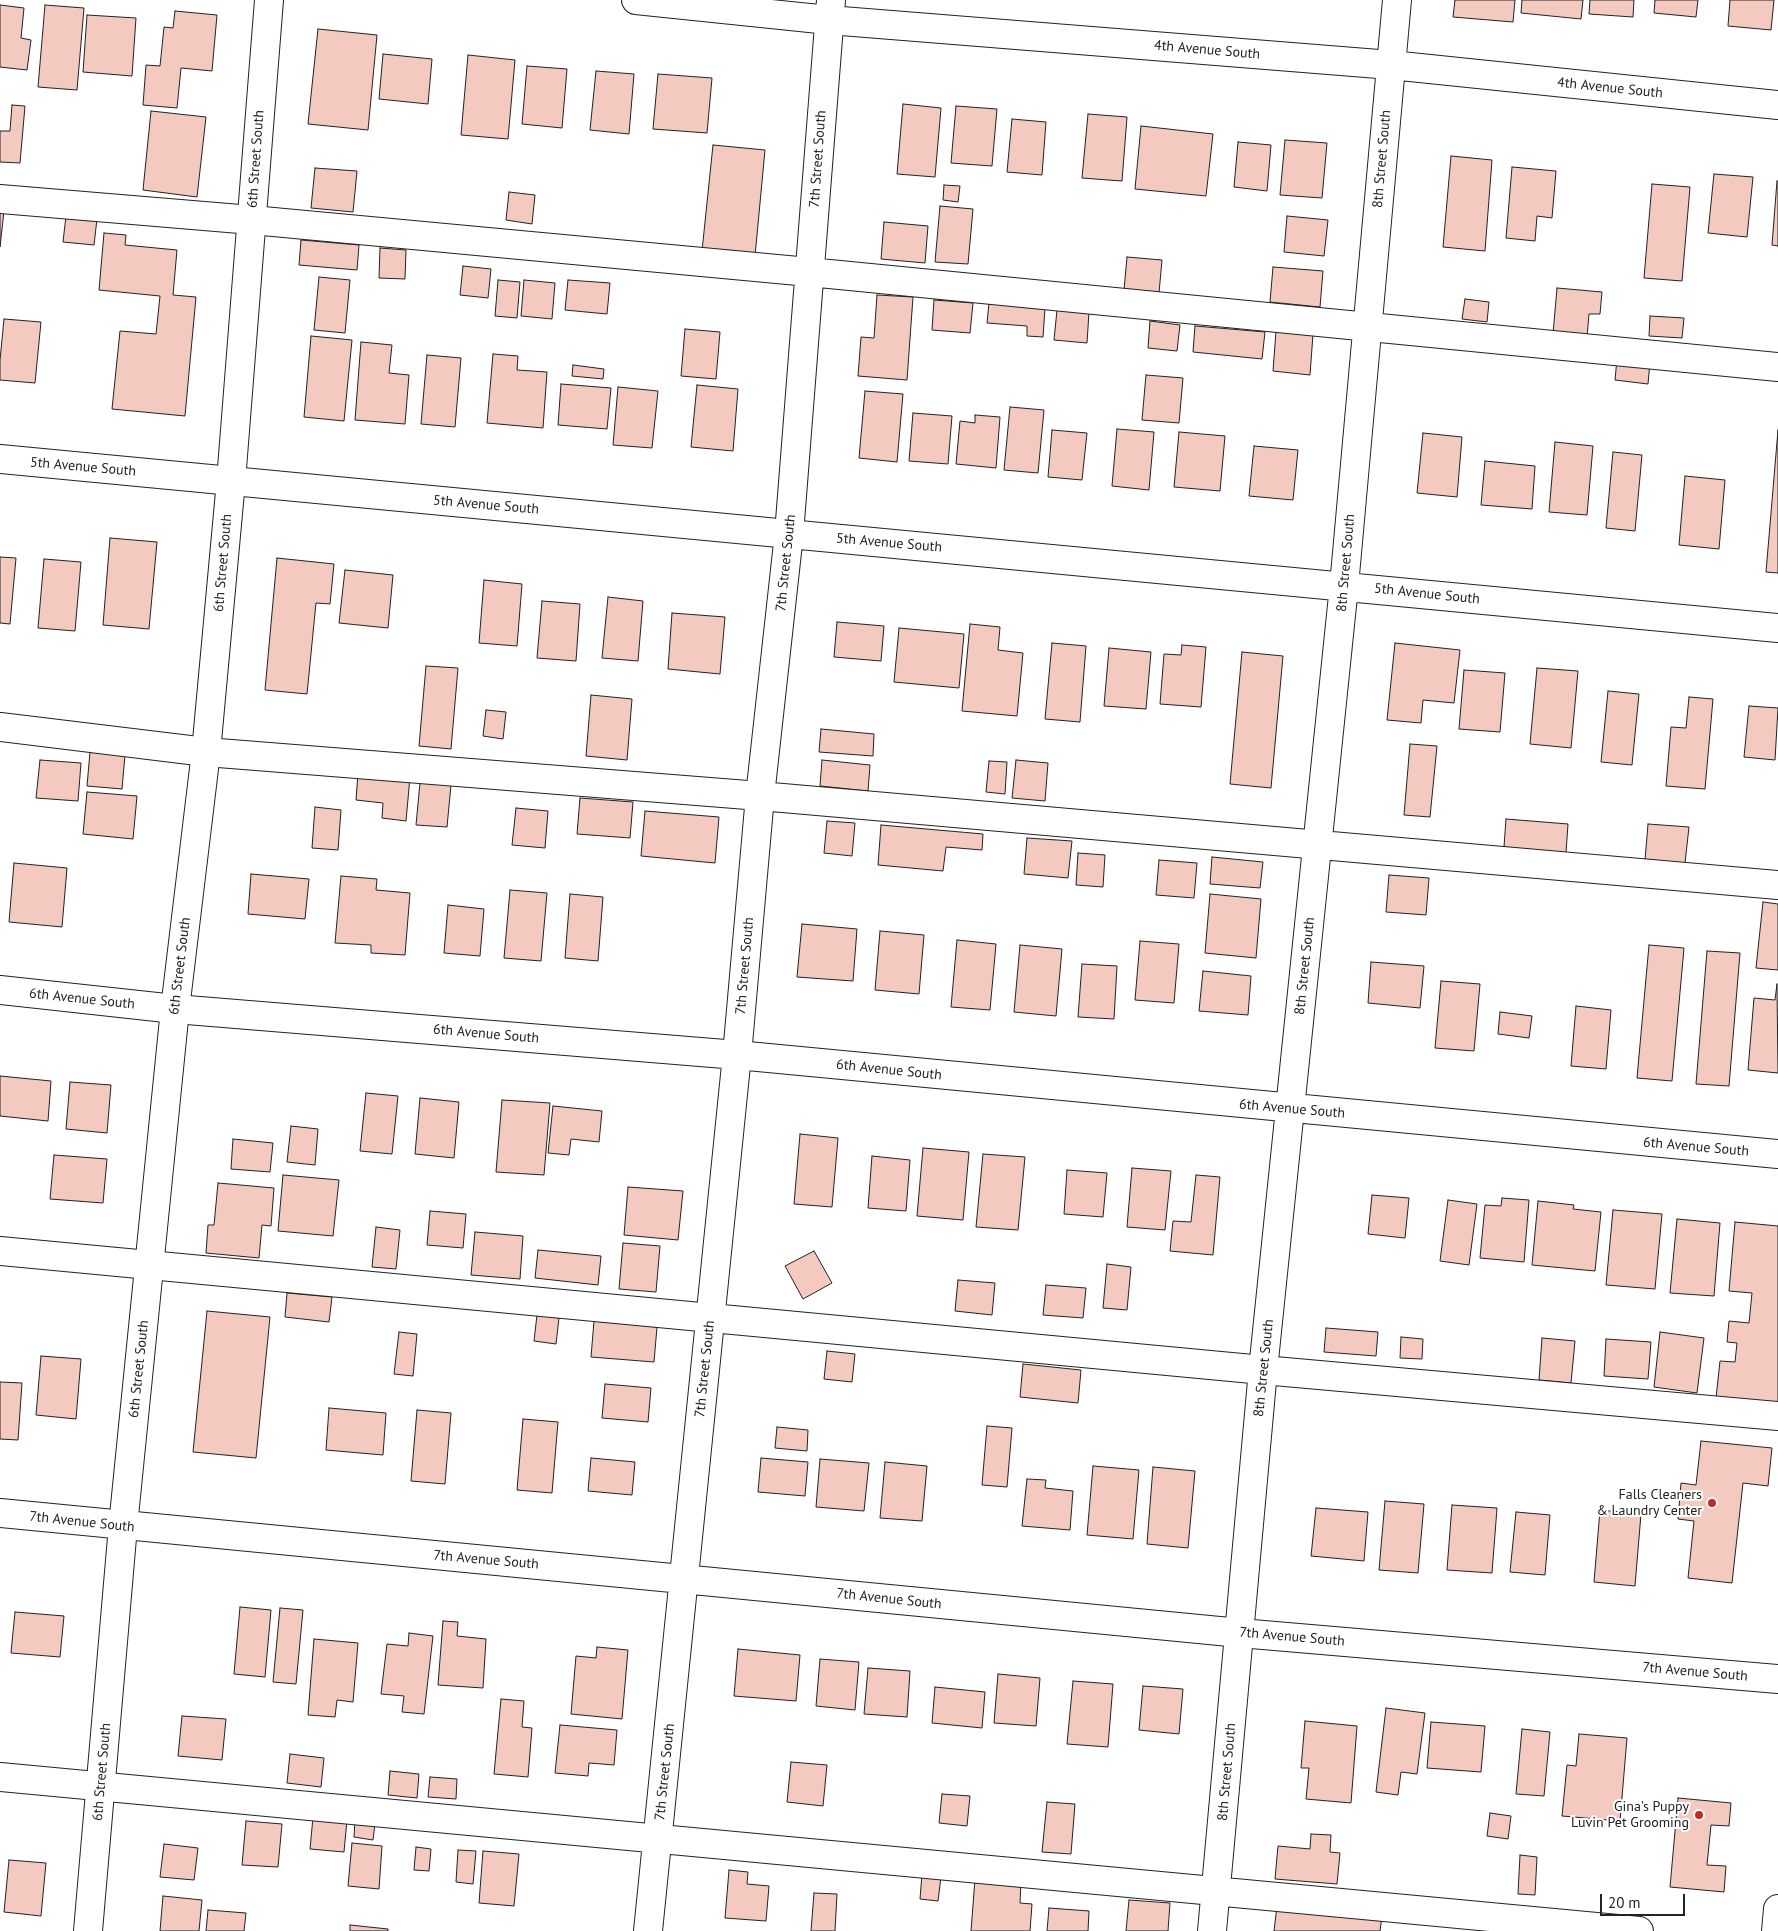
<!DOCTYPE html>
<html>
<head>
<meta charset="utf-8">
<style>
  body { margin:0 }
  #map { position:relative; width:1778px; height:1931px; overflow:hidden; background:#fff; font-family:"PT Sans",sans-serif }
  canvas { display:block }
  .scale { position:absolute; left:1600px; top:1894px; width:85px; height:22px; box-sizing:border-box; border:2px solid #222; border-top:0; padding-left:6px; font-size:15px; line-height:18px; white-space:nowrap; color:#222; -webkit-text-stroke:4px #fff; paint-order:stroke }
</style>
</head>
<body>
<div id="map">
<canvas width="1778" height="1931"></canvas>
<div class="scale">20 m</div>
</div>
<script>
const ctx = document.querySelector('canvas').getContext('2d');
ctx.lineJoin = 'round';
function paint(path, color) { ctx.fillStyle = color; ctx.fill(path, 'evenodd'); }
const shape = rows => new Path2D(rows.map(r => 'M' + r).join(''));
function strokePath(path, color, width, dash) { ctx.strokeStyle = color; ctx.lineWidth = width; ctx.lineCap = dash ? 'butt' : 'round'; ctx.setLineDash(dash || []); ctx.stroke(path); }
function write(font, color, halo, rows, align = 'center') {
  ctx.font = font + ' "PT Sans",sans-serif'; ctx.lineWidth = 4; ctx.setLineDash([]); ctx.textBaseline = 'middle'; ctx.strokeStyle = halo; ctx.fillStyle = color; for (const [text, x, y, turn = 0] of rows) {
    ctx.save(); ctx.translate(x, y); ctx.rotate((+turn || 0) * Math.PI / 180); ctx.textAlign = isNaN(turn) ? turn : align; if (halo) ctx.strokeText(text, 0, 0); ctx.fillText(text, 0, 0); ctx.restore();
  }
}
const building = shape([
  [1455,0,1515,0,1513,22,1453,17,1455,0],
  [1522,0,1583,0,1581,19,1521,13,1522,0],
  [1590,0,1634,0,1633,17,1589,14,1590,0],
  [1655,0,1698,0,1696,17,1654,13,1655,0],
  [1730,0,1774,0,1771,30,1728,26,1730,0],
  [0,5,24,8,21,38,31,40,27,70,0,67,0,5],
  [45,5,84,8,77,90,38,87,45,5],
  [175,11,217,15,212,71,181,68,177,108,143,105,146,65,160,66,164,27,173,28,175,11],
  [87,15,136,18,132,76,83,72,87,15],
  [318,29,377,35,368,130,308,124,318,29],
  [383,54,432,59,428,104,379,99,383,54],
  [468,55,515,60,508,139,461,135,468,55],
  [527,66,567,69,562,128,522,124,527,66],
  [596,71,634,74,629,134,590,130,596,71],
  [658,74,712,78,707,133,653,129,658,74],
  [903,104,941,108,935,177,897,174,903,104],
  [12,105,25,106,20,163,0,162,0,131,10,131,12,105],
  [956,106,997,109,992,166,951,163,956,106],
  [151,111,206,117,197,197,143,190,151,111],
  [1088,114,1127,117,1122,181,1082,178,1088,114],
  [1012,119,1046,122,1042,175,1007,172,1012,119],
  [1141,126,1213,134,1206,196,1135,189,1141,126],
  [1285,140,1327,143,1322,198,1280,195,1285,140],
  [1238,142,1271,145,1267,191,1234,187,1238,142],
  [713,145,765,150,755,256,702,251,713,145],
  [1451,156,1492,160,1485,251,1443,247,1451,156],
  [1512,167,1556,171,1552,218,1537,216,1535,241,1506,238,1512,167],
  [315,168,357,171,353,212,311,208,315,168],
  [1714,174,1753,177,1747,237,1708,233,1714,174],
  [1777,181,1778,181,1778,246,1772,245,1777,181],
  [1652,184,1690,187,1682,281,1644,278,1652,184],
  [944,185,960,186,958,202,943,200,944,185],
  [509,192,535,195,532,224,506,220,509,192],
  [940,206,973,209,968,264,935,262,940,206],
  [0,211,4,211,0,247,0,211],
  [66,216,97,219,94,245,63,242,66,216],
  [1287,216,1328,220,1324,256,1284,252,1287,216],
  [884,222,928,226,925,263,881,259,884,222],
  [104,233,126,235,125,245,177,250,173,295,196,297,185,416,112,409,120,331,156,334,160,296,99,290,104,233],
  [301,240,359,245,357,270,299,265,301,240],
  [380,248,406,250,405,279,379,278,380,248],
  [1127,257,1162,260,1159,293,1124,290,1127,257],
  [463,266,491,269,488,298,460,295,463,266],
  [1273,267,1323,271,1320,307,1270,302,1273,267],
  [319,277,350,280,345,333,314,330,319,277],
  [498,280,520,282,517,318,495,316,498,280],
  [524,280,555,283,552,319,521,316,524,280],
  [568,280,610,283,607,314,565,310,568,280],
  [1557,288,1602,292,1600,314,1589,314,1587,337,1553,334,1557,288],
  [877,295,913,297,907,380,858,376,861,337,874,338,877,295],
  [1465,299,1489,302,1487,322,1462,319,1465,299],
  [934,300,973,303,970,333,932,330,934,300],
  [989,303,1045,308,1043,337,1027,336,1027,326,987,323,989,303],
  [1057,310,1089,312,1087,343,1054,340,1057,310],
  [1650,316,1684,318,1682,338,1649,336,1650,316],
  [4,319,41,322,35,383,0,380,0,360,4,319],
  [1150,321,1180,325,1177,351,1148,348,1150,321],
  [1195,326,1265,332,1262,359,1193,352,1195,326],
  [685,329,720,332,716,379,681,376,685,329],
  [1276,331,1313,334,1310,375,1273,371,1276,331],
  [311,336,352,340,344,421,304,417,311,336],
  [361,342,392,345,389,373,409,375,405,424,355,420,361,342],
  [493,354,518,356,517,370,547,372,543,428,487,423,493,354],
  [427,355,461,358,455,427,421,424,427,355],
  [1617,359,1650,362,1648,384,1615,380,1617,359],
  [573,365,604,369,603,379,572,376,573,365],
  [1146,375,1183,378,1179,423,1142,420,1146,375],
  [561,384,611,388,607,429,558,425,561,384],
  [697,385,738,389,733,451,691,447,697,385],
  [618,387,658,391,652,448,613,445,618,387],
  [865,391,903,394,897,462,859,458,865,391],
  [1010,407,1044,410,1038,473,1004,470,1010,407],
  [913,413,952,416,948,464,909,461,913,413],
  [975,415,1000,417,996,468,956,464,960,421,975,423,975,415],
  [1117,429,1154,432,1149,490,1112,486,1117,429],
  [1052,430,1087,433,1082,480,1048,477,1052,430],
  [1778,430,1778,573,1766,572,1778,430],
  [1179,432,1225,436,1220,491,1174,487,1179,432],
  [1423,433,1462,437,1457,497,1417,493,1423,433],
  [1555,442,1593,446,1587,515,1549,512,1555,442],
  [1254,446,1298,450,1293,500,1249,496,1254,446],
  [1613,452,1642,455,1635,531,1606,528,1613,452],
  [1485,461,1535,466,1532,509,1481,505,1485,461],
  [1685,476,1725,480,1719,549,1679,545,1685,476],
  [110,538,157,542,149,629,103,625,110,538],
  [0,557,16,558,10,624,0,623,0,557],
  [277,558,334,564,330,604,316,603,307,694,265,690,277,558],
  [44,559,81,562,75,631,38,628,44,559],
  [345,570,393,575,388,628,339,623,345,570],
  [484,580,522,584,517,646,479,643,484,580],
  [608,597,643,601,638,661,602,658,608,597],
  [542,601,580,604,576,661,537,658,542,601],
  [672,613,725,617,720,674,668,669,672,613],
  [837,622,884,626,881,661,834,657,837,622],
  [970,624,1000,627,998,650,1023,653,1017,716,962,711,970,624],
  [899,628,964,634,959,688,894,682,899,628],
  [1052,643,1086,646,1080,722,1045,719,1052,643],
  [1395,643,1460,650,1454,703,1423,700,1421,723,1387,720,1395,643],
  [1182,645,1206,647,1201,707,1160,704,1164,654,1181,655,1182,645],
  [1109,648,1151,652,1146,709,1104,706,1109,648],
  [1242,652,1283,656,1271,788,1230,784,1242,652],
  [426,666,458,668,451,749,419,746,426,666],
  [1537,668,1578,671,1571,748,1530,744,1537,668],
  [1464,670,1505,673,1500,732,1459,729,1464,670],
  [1608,691,1639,694,1632,765,1601,762,1608,691],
  [591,695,632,699,627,760,586,756,591,695],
  [1689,697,1713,699,1705,789,1666,786,1671,727,1686,728,1689,697],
  [1749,706,1778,708,1775,760,1744,757,1749,706],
  [486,710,506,712,503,739,483,736,486,710],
  [821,729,874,734,873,756,819,752,821,729],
  [1410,744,1437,746,1430,817,1404,815,1410,744],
  [90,752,125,755,122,789,87,786,90,752],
  [40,760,81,763,78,801,36,798,40,760],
  [822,760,870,765,868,791,820,786,822,760],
  [1016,760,1048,763,1045,801,1012,798,1016,760],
  [989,761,1007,762,1005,794,986,792,989,761],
  [358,773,410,777,406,821,382,818,383,803,356,800,358,773],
  [420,783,451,785,447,827,416,825,420,783],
  [87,792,137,796,133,839,83,834,87,792],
  [580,798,633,802,630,838,577,834,580,798],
  [315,807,341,810,338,850,312,848,315,807],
  [516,808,548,811,545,848,512,845,516,808],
  [645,811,719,817,715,863,641,856,645,811],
  [1506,819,1568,824,1566,853,1504,847,1506,819],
  [827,821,855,823,852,856,824,853,827,821],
  [1648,824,1689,827,1685,863,1645,860,1648,824],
  [881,825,983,834,982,850,946,847,943,871,878,865,881,825],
  [1027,838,1072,841,1068,878,1024,874,1027,838],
  [1078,853,1105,855,1103,887,1076,885,1078,853],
  [1212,857,1263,862,1260,888,1210,884,1212,857],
  [1159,860,1197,863,1194,898,1156,895,1159,860],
  [14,863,67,868,62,927,9,922,14,863],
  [251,874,309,879,305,919,248,914,251,874],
  [1389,875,1429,878,1426,915,1386,912,1389,875],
  [341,876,377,879,376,890,410,893,405,955,371,953,371,945,335,943,341,876],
  [510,890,547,893,541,961,504,958,510,890],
  [570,894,603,897,598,961,565,958,570,894],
  [1210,894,1261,899,1256,958,1205,953,1210,894],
  [1763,902,1778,904,1778,970,1756,968,1763,902],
  [448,905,484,909,480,956,444,953,448,905],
  [802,924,857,929,853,981,797,977,802,924],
  [880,931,924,935,919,994,875,990,880,931],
  [957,940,996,944,990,1010,951,1007,957,940],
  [1140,941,1179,944,1174,1003,1135,1000,1140,941],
  [1020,945,1062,949,1056,1016,1014,1012,1020,945],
  [1649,945,1684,948,1672,1081,1637,1078,1649,945],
  [1707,951,1740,953,1729,1086,1696,1084,1707,951],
  [1371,962,1424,966,1420,1008,1368,1003,1371,962],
  [1082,964,1117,966,1114,1019,1078,1017,1082,964],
  [1203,971,1251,976,1248,1015,1199,1011,1203,971],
  [1441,981,1480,984,1474,1051,1435,1048,1441,981],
  [1777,984,1778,1073,1748,1070,1754,998,1775,1000,1777,984],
  [1576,1006,1611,1010,1606,1069,1571,1066,1576,1006],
  [1500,1012,1532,1016,1529,1038,1498,1034,1500,1012],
  [0,1076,51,1081,48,1121,0,1116,0,1076],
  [70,1082,111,1085,107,1133,66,1129,70,1082],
  [366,1093,398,1096,392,1154,360,1151,366,1093],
  [420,1098,459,1102,454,1158,415,1154,420,1098],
  [502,1100,550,1103,544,1175,496,1172,502,1100],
  [553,1106,602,1111,599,1142,571,1139,569,1155,548,1153,553,1106],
  [291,1126,318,1129,315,1165,287,1162,291,1126],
  [800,1134,838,1138,832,1207,794,1204,800,1134],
  [233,1139,273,1143,270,1172,231,1169,233,1139],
  [923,1148,969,1152,963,1220,917,1216,923,1148],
  [983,1154,1025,1157,1018,1230,976,1227,983,1154],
  [54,1155,107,1159,103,1203,50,1199,54,1155],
  [872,1156,910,1160,906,1211,868,1208,872,1156],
  [1132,1168,1171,1171,1165,1230,1127,1227,1132,1168],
  [1067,1170,1107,1173,1103,1217,1064,1214,1067,1170],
  [283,1175,339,1180,333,1236,278,1231,283,1175],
  [1196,1175,1220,1177,1213,1255,1170,1251,1173,1221,1191,1222,1196,1175],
  [218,1183,274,1188,271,1226,262,1225,259,1258,206,1253,208,1225,214,1225,218,1183],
  [628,1187,683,1191,678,1240,624,1235,628,1187],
  [1372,1195,1409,1198,1405,1238,1368,1234,1372,1195],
  [1502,1198,1529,1200,1524,1262,1480,1258,1485,1205,1501,1206,1502,1198],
  [1448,1200,1477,1204,1469,1265,1440,1261,1448,1200],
  [1538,1201,1574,1205,1573,1209,1601,1212,1595,1271,1532,1265,1538,1201],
  [1613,1210,1662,1214,1655,1289,1606,1285,1613,1210],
  [430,1211,466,1214,463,1248,427,1245,430,1211],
  [1677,1219,1720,1223,1714,1296,1670,1293,1677,1219],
  [1735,1222,1778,1226,1778,1403,1716,1398,1720,1361,1735,1362,1737,1343,1727,1342,1729,1321,1749,1323,1752,1293,1729,1291,1735,1222],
  [376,1227,400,1230,396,1269,372,1267,376,1227],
  [475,1232,523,1236,520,1279,471,1275,475,1232],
  [623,1243,660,1246,656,1292,619,1289,623,1243],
  [538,1250,601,1256,598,1285,535,1278,538,1250],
  [814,1251,832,1283,803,1299,785,1266,814,1251],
  [1107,1264,1131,1267,1127,1310,1103,1308,1107,1264],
  [958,1280,995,1283,992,1315,955,1311,958,1280],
  [1046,1285,1086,1288,1083,1318,1043,1315,1046,1285],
  [287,1293,332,1297,329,1322,285,1317,287,1293],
  [207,1311,270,1317,256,1458,193,1452,207,1311],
  [537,1315,559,1318,556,1344,534,1341,537,1315],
  [594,1321,657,1327,654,1362,591,1357,594,1321],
  [1326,1328,1378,1332,1376,1356,1324,1352,1326,1328],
  [399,1332,417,1334,413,1376,394,1374,399,1332],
  [1660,1332,1704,1338,1697,1393,1654,1387,1660,1332],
  [1401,1337,1423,1339,1422,1359,1400,1358,1401,1337],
  [1542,1338,1575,1341,1571,1383,1539,1380,1542,1338],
  [1606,1339,1651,1342,1648,1379,1604,1376,1606,1339],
  [827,1351,855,1354,852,1382,824,1379,827,1351],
  [41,1356,81,1359,76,1419,36,1415,41,1356],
  [1023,1364,1081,1370,1078,1403,1020,1397,1023,1364],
  [0,1382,22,1383,18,1440,0,1439,0,1382],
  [605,1384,651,1388,648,1422,602,1418,605,1384],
  [329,1408,386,1413,383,1455,326,1450,329,1408],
  [417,1410,451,1413,445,1484,411,1481,417,1410],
  [523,1419,558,1422,552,1493,517,1490,523,1419],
  [987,1426,1012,1428,1007,1487,982,1485,987,1426],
  [777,1427,808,1430,807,1451,775,1448,777,1427],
  [1701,1441,1772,1448,1768,1486,1743,1483,1732,1583,1688,1578,1694,1521,1678,1519,1681,1483,1696,1485,1701,1441],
  [591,1458,635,1462,632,1495,588,1491,591,1458],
  [761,1458,808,1462,805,1496,758,1492,761,1458],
  [820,1459,869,1463,864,1511,816,1507,820,1459],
  [885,1462,927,1466,922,1521,880,1518,885,1462],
  [1093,1466,1139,1470,1133,1539,1087,1535,1093,1466],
  [1153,1467,1195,1471,1188,1548,1147,1544,1153,1467],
  [1027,1479,1046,1480,1045,1488,1073,1491,1070,1530,1022,1526,1027,1479],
  [1385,1501,1424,1504,1418,1573,1379,1570,1385,1501],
  [1452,1505,1497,1508,1492,1573,1447,1570,1452,1505],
  [1316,1508,1368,1512,1364,1561,1311,1556,1316,1508],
  [1600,1510,1641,1514,1635,1586,1594,1582,1600,1510],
  [1516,1512,1550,1515,1545,1575,1510,1572,1516,1512],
  [240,1607,271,1610,265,1677,234,1674,240,1607],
  [280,1608,303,1610,296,1684,273,1682,280,1608],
  [15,1612,64,1616,60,1657,11,1653,15,1612],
  [443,1621,458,1622,457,1636,486,1639,483,1688,438,1685,443,1621],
  [409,1633,433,1636,424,1714,402,1712,404,1696,381,1694,387,1644,408,1646,409,1633],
  [314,1639,358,1643,353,1702,337,1700,335,1717,308,1715,314,1639],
  [597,1647,628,1650,622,1719,571,1714,576,1656,596,1658,597,1647],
  [738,1649,800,1655,796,1701,734,1696,738,1649],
  [820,1659,859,1662,855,1710,816,1706,820,1659],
  [868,1668,910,1671,907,1717,864,1714,868,1668],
  [998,1674,1040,1678,1036,1726,994,1723,998,1674],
  [1073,1681,1113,1684,1108,1747,1067,1744,1073,1681],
  [1143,1686,1183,1689,1179,1734,1139,1730,1143,1686],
  [935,1687,985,1692,982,1728,932,1723,935,1687],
  [501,1699,524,1701,522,1727,532,1728,528,1777,494,1774,501,1699],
  [1386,1708,1425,1713,1417,1774,1401,1772,1398,1795,1376,1792,1386,1708],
  [182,1716,226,1719,222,1760,178,1756,182,1716],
  [1305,1721,1357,1726,1351,1803,1306,1799,1309,1768,1301,1768,1305,1721],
  [1431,1722,1485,1726,1481,1772,1427,1768,1431,1722],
  [560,1725,617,1730,614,1765,589,1763,588,1776,555,1773,560,1725],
  [1522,1729,1550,1732,1544,1796,1516,1794,1522,1729],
  [1579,1734,1627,1738,1620,1821,1562,1816,1567,1765,1576,1766,1579,1734],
  [290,1754,324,1758,321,1787,287,1783,290,1754],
  [791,1762,827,1765,823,1806,787,1802,791,1762],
  [390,1771,419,1774,417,1798,388,1795,390,1771],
  [430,1777,457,1779,456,1799,428,1797,430,1777],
  [942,1794,970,1796,967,1826,939,1823,942,1794],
  [1678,1798,1731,1803,1729,1826,1711,1825,1707,1865,1726,1866,1724,1892,1670,1887,1678,1798],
  [1047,1802,1075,1804,1071,1854,1042,1852,1047,1802],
  [1490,1813,1511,1816,1508,1839,1487,1836,1490,1813],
  [313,1817,347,1820,344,1852,310,1849,313,1817],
  [246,1821,282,1824,278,1867,242,1865,246,1821],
  [355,1821,375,1823,373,1840,354,1837,355,1821],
  [1311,1834,1331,1835,1330,1852,1340,1853,1337,1884,1275,1879,1278,1846,1310,1849,1311,1834],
  [352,1843,382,1846,379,1889,348,1886,352,1843],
  [164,1844,198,1848,194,1880,160,1877,164,1844],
  [416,1847,431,1849,429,1871,414,1870,416,1847],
  [458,1850,476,1851,473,1884,456,1882,458,1850],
  [483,1851,519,1854,514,1906,479,1903,483,1851],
  [1520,1855,1537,1857,1535,1895,1518,1894,1520,1855],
  [9,1860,46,1863,41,1916,4,1912,9,1860],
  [729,1870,748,1872,747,1884,769,1886,766,1921,725,1918,729,1870],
  [922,1874,941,1877,938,1901,920,1899,922,1874],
  [975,1879,1021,1882,1020,1903,1032,1904,1030,1931,971,1931,975,1879],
  [814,1893,837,1894,835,1931,811,1931,814,1893],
  [163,1896,202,1900,199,1931,160,1931,163,1896],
  [1129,1900,1170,1903,1168,1931,1126,1931,1129,1900],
  [1277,1906,1382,1916,1380,1931,1274,1931,1277,1906],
  [1049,1908,1089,1911,1088,1931,1047,1931,1049,1908],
  [208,1910,246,1913,244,1931,206,1931,208,1910],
  [350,1925,388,1929,388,1931,350,1931,350,1925]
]);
const minor = shape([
  [636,0,829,20,1391,65,1778,105],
  [0,199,252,220,809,272,1778,367],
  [0,459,1778,628],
  [0,727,206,752,760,796,1778,885],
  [0,990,175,1009,737,1055,1778,1154],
  [0,1251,1263,1370,1778,1416],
  [0,1513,1240,1633,1778,1679],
  [0,1777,1639,1931],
  [648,1931,737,1055,760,796,789,534,831,0],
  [1212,1931,1263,1370,1344,586,1397,0]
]);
const major = shape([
  [88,1931,123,1526,175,1009,206,752,231,481,269,0],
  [1776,1931,1778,1909]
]);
const markers = [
  [1712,1503,5,"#c62828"],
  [1699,1815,5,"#c62828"]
];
const streetNames = [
  ["4th Avenue South",1207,50,5],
  ["4th Avenue South",1610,88,6],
  ["6th Street South",256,159,-86],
  ["7th Street South",818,159,-86],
  ["8th Street South",1382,159,-85],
  ["5th Avenue South",83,467,5],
  ["5th Avenue South",486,505,5],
  ["5th Avenue South",889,543,5],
  ["6th Street South",223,563,-85],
  ["7th Street South",786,563,-84],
  ["8th Street South",1346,563,-85],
  ["5th Avenue South",1427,594,6],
  ["6th Street South",180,966,-83],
  ["7th Street South",745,966,-85],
  ["8th Street South",1305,966,-84],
  ["6th Avenue South",82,999,6],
  ["6th Avenue South",486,1034,5],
  ["6th Avenue South",889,1070,6],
  ["6th Avenue South",1292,1109,5],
  ["6th Avenue South",1696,1147,5],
  ["8th Street South",1264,1368,-84],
  ["6th Street South",139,1369,-84],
  ["7th Street South",705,1369,-84],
  ["7th Avenue South",82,1522,6],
  ["7th Avenue South",486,1560,5],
  ["7th Avenue South",889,1599,6],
  ["7th Avenue South",1292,1637,5],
  ["7th Avenue South",1695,1672,5],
  ["6th Street South",102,1772,-85],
  ["7th Street South",665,1772,-84],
  ["8th Street South",1227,1772,-85]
];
const poiNames = [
  ["Falls Cleaners",1702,1495],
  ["& Laundry Center",1702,1511],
  ["Gina's Puppy",1689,1807],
  ["Luvin Pet Grooming",1689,1823]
];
paint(building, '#f3c9c0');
strokePath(building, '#222', 1);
strokePath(minor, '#222', 30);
strokePath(major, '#222', 30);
strokePath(minor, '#fff', 28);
strokePath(major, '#fff', 28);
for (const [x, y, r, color] of markers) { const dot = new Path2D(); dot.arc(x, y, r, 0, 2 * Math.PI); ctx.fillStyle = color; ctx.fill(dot); strokePath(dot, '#fff', 2); }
write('14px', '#222', '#fff', streetNames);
write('14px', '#222', '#fff', poiNames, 'right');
</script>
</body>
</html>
